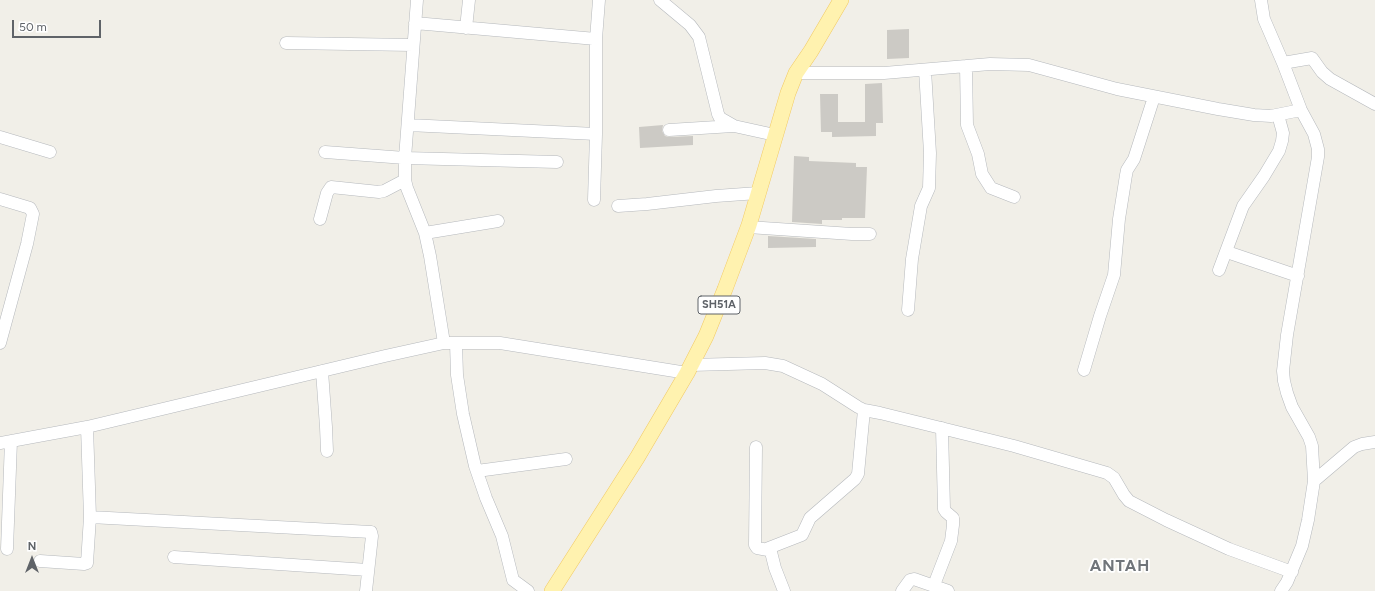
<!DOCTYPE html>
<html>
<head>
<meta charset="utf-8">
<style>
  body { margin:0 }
  #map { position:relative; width:1375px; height:591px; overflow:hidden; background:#f1efe8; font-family:Figtree,sans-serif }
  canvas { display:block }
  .north { position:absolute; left:12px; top:539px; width:40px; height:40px; -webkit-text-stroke:3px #fff; paint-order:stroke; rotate:0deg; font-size:11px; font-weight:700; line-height:16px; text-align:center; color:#5f6368 }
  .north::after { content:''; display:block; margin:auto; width:14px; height:18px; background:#5f6368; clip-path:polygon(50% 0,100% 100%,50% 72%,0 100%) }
  .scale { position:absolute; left:12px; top:20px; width:89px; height:18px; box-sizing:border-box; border:2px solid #5f6368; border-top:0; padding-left:5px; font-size:12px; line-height:14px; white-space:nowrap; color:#5f6368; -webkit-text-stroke:3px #fff; paint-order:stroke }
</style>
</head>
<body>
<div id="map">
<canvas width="1375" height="591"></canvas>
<div class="north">N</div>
<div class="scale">50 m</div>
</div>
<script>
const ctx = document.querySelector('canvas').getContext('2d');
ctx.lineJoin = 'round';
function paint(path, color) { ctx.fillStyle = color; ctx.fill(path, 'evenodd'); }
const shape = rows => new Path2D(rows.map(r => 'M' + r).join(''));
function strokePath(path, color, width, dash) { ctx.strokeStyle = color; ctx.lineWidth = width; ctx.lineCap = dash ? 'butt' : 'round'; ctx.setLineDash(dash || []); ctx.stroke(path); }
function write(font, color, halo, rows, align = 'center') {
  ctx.font = font + ' Figtree,sans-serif'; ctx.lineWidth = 3.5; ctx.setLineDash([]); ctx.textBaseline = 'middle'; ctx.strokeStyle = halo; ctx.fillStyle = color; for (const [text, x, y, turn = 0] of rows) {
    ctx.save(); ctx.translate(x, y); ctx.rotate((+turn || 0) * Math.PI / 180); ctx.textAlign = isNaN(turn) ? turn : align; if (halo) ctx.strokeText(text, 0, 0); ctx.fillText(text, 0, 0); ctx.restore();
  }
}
const building = shape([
  [909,29,909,58,887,59,887,30],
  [882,83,883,123,876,123,876,136,832,137,832,132,821,132,820,94,838,94,838,122,865,122,865,84],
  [663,125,662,131,665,136,669,137,693,136,693,145,640,148,639,127],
  [794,156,809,157,809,161,856,163,856,167,867,167,865,218,842,218,842,220,822,220,822,224,792,222],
  [768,236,816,239,816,247,768,248]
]);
const minor = shape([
  [417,0,405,158,405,180,407,188,425,233,430,256,444,343],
  [660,0,690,25,699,37,718,114,720,118,734,126,775,135],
  [1261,0,1264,19,1283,63,1301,110,1314,134,1318,149,1318,157,1287,335,1283,371,1284,381,1287,393,1292,407,1309,437,1312,446,1314,481,1308,520,1302,546,1287,582,1281,591],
  [415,23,596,39],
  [466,28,469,0],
  [286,43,413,45],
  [1283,63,1312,58,1322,72,1330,79,1375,104],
  [966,66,967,125,978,154,982,174,991,188,1014,197],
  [796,73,884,73,990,64,1029,65,1117,89,1218,109,1254,115,1271,116,1301,110],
  [408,125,596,134],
  [669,130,733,126],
  [0,137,50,152],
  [325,152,405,158,557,162],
  [0,199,30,208,33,214,27,244,0,343],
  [594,200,596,134,596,39,599,0],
  [618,206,647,204,716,196,758,193],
  [320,219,327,193,331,187,379,192,384,191,405,180],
  [748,227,852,234,870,234],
  [425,233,498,221],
  [1227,252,1298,276],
  [1219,270,1243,206,1264,176,1279,151,1282,141,1283,133,1278,115],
  [908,310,912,259,921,206,929,188,930,153,925,70],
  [456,343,457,375,463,414,475,466,486,498,502,536,513,580,528,591],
  [691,365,765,363,783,366,822,384,858,407,864,410,880,413,1014,446,1107,473,1114,478,1124,495,1129,501,1166,520,1229,549,1292,572],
  [1084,370,1100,316,1114,275,1119,219,1126,175,1127,170,1134,159,1154,97],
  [322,371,326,427,327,451],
  [0,443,87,427,385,356,444,343,500,343,687,373],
  [756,447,755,545,757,548,768,550,771,552,775,568,784,591],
  [477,471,566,459],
  [1314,481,1354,447,1362,444,1375,442],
  [90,517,371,532,372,536,366,591],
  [7,549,11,441],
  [766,549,802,535,810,518,855,479,858,474,864,410],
  [174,557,368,570],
  [40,561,84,564,87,563,90,517,87,427],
  [934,585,951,541,953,525,953,518,946,512,944,509,942,428],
  [902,591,910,580,914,579,948,591]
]);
const major = shape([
  [552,591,637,458,687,373,706,336,725,289,749,225,788,93,796,73,811,51,841,0]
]);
const shields = [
  [719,305,42]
];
const shieldNames = [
  ["SH51A",719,305]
];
const districtNames = [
  ["ANTAH",1120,566]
];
paint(building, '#cccac5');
strokePath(minor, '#b5b8bc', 13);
strokePath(major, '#f2c960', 16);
strokePath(minor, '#fff', 12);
strokePath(major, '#fff2af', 15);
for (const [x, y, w] of shields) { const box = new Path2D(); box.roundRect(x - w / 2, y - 9, w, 18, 3); ctx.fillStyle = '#fff'; ctx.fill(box); strokePath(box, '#5f6368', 1); }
write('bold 11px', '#5f6368', null, shieldNames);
ctx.letterSpacing = '1px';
write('bold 16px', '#70757a', '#fff', districtNames);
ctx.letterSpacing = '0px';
</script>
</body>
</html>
